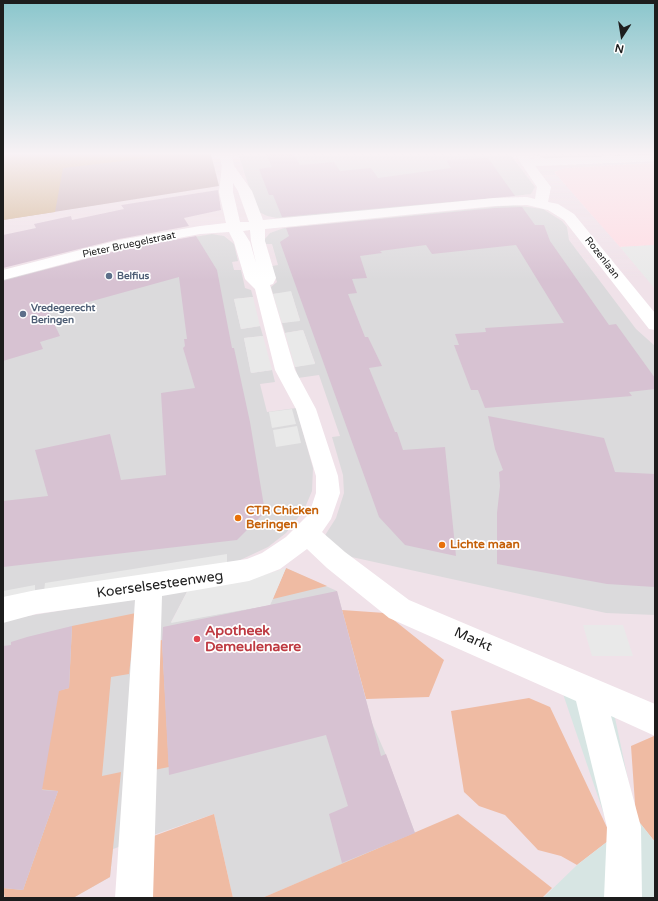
<!DOCTYPE html>
<html>
<head>
<meta charset="utf-8">
<style>
  body { margin:0 }
  #map { position:relative; width:658px; height:901px; overflow:hidden; background:#f0e2e9; font-family:"Varela Round",sans-serif }
  canvas { display:block }
  .frame { position:absolute; inset:0; border:4px solid #1d1d1d; pointer-events:none }
  .north { position:absolute; left:602px; top:16px; width:40px; height:40px; -webkit-text-stroke:3px #fff; paint-order:stroke; rotate:192deg; font-size:11px; font-weight:700; line-height:16px; text-align:center; color:#1d1d1d }
  .north::after { content:''; display:block; margin:auto; width:14px; height:18px; background:#1d1d1d; clip-path:polygon(50% 0,100% 100%,50% 72%,0 100%) }
</style>
</head>
<body>
<div id="map">
<canvas width="658" height="901"></canvas>
<div class="frame"></div>
<div class="north">N</div>
</div>
<script>
const ctx = document.querySelector('canvas').getContext('2d');
ctx.lineJoin = 'round';
function paint(path, color) { ctx.fillStyle = color; ctx.fill(path, 'evenodd'); }
const shape = rows => new Path2D(rows.map(r => 'M' + r).join(''));
function strokePath(path, color, width, dash) { ctx.strokeStyle = color; ctx.lineWidth = width; ctx.lineCap = dash ? 'butt' : 'round'; ctx.setLineDash(dash || []); ctx.stroke(path); }
function write(font, color, halo, rows, align = 'center') {
  ctx.font = font + ' "Varela Round",sans-serif'; ctx.lineWidth = 3.5; ctx.setLineDash([]); ctx.textBaseline = 'middle'; ctx.strokeStyle = halo; ctx.fillStyle = color; for (const [text, x, y, turn = 0] of rows) {
    ctx.save(); ctx.translate(x, y); ctx.rotate((+turn || 0) * Math.PI / 180); ctx.textAlign = isNaN(turn) ? turn : align; if (halo) ctx.strokeText(text, 0, 0); ctx.fillText(text, 0, 0); ctx.restore();
  }
}
const residential = shape([
  [238,154,510,154,535,187,531,194,522,195,395,209,277,218,267,216,257,211],
  [531,154,654,154,548,159],
  [513,205,543,209,562,221,567,227,569,240,636,329,655,346,655,615,606,613,347,556,324,537,336,518,344,493,343,475,332,437,340,436,319,375,298,378,295,367,315,363,303,330,285,333,282,323,300,320,291,292,273,294,271,287,277,282,272,266,278,265,272,244,266,244,264,240,270,233,284,228],
  [212,234,224,236,234,244,238,261,232,262,234,270,241,270,245,288,251,290,253,297,234,299,241,329,260,326,263,336,244,338,251,373,272,370,275,382,260,384,267,412,296,408,313,468,312,491,304,510,286,533,268,547,236,562,3,601,3,280,134,247],
  [286,568,337,591,372,723,386,755,415,833,262,898,233,898,214,814,113,849,110,877,73,898,5,898,3,892,3,620,188,590,171,622,270,605]
]);
const education = shape([
  [655,163,655,245,620,247,554,172,565,168]
]);
const construction = shape([
  [3,154,211,154,219,186,3,220]
]);
const grass = shape([
  [286,568,327,586,273,599],
  [342,610,385,613,444,660,429,697,366,699],
  [136,613,129,674,111,677,102,776,121,772,110,877,73,898,5,898,3,888,23,890,58,791,38,789,45,694,69,688,72,626],
  [162,640,169,767,154,770,154,642],
  [529,698,550,707,612,838,577,865,561,856,538,850,505,815,479,806,464,792,451,711],
  [654,736,655,737,655,842,636,818,631,746],
  [214,814,233,898,152,898,151,837],
  [458,814,552,888,542,898,262,898]
]);
const forest = shape([
  [3,154,174,154,174,155,63,168,55,212,3,220]
]);
const parking = shape([
  [655,245,655,289,620,247],
  [291,291,300,321,282,323,273,294],
  [253,297,260,326,241,329,234,299],
  [303,330,315,364,295,367,285,333],
  [263,336,272,370,251,373,244,338],
  [292,409,296,424,272,428,269,412],
  [297,426,301,443,276,447,273,430],
  [227,554,227,563,44,592,45,583],
  [286,568,270,605,171,623,188,590,241,582],
  [35,585,35,593,3,600,3,591],
  [583,625,623,625,633,656,592,656]
]);
const plaza = shape([
  [562,691,614,713,636,818,655,842,655,898,543,898,577,865,612,838]
]);
const building = shape([
  [266,154,294,154,300,165,334,162,340,171,371,168,378,178,451,168,446,160,488,158,515,196,282,217,273,195,269,195,259,169,272,167],
  [218,190,221,210,184,218,189,226,119,239,3,268,3,235,36,228,34,224,71,216,72,220,124,209,121,205],
  [522,207,535,225,544,225,550,241,609,325,616,324,655,378,655,389,629,392,632,396,485,408,478,390,471,390,454,345,459,345,455,334,486,332,485,328,564,323,516,245,432,254,426,245,380,251,382,253,360,256,367,278,352,279,357,293,348,294,365,337,368,337,382,366,369,368,395,432,397,432,403,450,445,447,456,556,405,545,379,517,280,242,289,236,286,228,495,208],
  [196,236,217,270,232,348,234,348,250,422,265,512,237,540,3,567,3,501,48,496,35,450,110,434,121,480,166,475,161,393,195,388,183,348,185,346,184,339,187,339,179,277,49,313,60,336,40,342,43,349,3,361,3,281,120,250],
  [488,416,604,438,615,472,655,474,655,587,607,584,497,564,497,513,500,486,499,472,503,470,495,449],
  [337,591,381,756,386,754,415,833,342,863,329,814,348,806,326,735,169,775,162,643,163,627],
  [72,626,69,688,59,691,42,790,58,791,23,890,3,888,3,646,11,645,11,642,27,637]
]);
const minor = shape([
  [219,154,231,154,234,166,252,191,263,220,495,198,527,197,535,199,537,187,515,154,526,154,529,159,655,154,655,161,535,166,551,187,548,202,558,204,574,214,655,313,655,330,649,329,564,220,548,210,527,205,495,206,265,229,265,241,276,278,273,284,270,285,295,370,316,409,338,476,340,493,331,519,322,532,345,552,409,600,655,704,655,736,611,716,641,827,642,898,604,898,607,827,576,701,389,618,327,568,307,549,280,569,249,581,162,596,153,898,115,898,135,600,36,614,3,623,3,597,36,590,247,559,262,553,286,537,309,514,316,493,316,476,296,409,275,370,255,289,245,279,234,242,229,232,200,234,120,249,3,280,3,270,119,240,200,226,226,223,219,192,222,166,219,154],
  [233,183,238,191,249,222,240,222,233,192,233,183],
  [250,230,251,241,256,263,250,242,243,231,250,230]
]);
const markers = [
  [109,276,4,"#5c6f8a"],
  [23,314,4,"#5c6f8a"],
  [238,518,4,"#e8710a"],
  [442,545,4,"#e8710a"],
  [197,639,4,"#e0444e"]
];
const farStreetnames = [
  ["Pieter Bruegelstraat",129,245,-12],
  ["Rozenlaan",602,258,52]
];
const farServicenames = [
  ["Belfius",117,276],
  ["Vredegerecht",31,308],
  ["Beringen",31,320]
];
const foodNames = [
  ["CTR Chicken",246,511],
  ["Beringen",246,525],
  ["Lichte maan",450,545]
];
const nearStreetnames = [
  ["Koerselsesteenweg",160,585,-8],
  ["Markt",473,640,24]
];
const nearHealthnames = [
  ["Apotheek",205,631],
  ["Demeulenaere",205,647]
];
paint(residential, '#dbdadc');
paint(education, '#ffdce3');
paint(construction, '#c5adb2');
paint(grass, '#efbba3');
paint(forest, '#d3b493');
paint(parking, '#e9e9e9');
paint(plaza, '#d7e5e3');
paint(building, '#d7c2d2');
paint(minor, '#fff');
const sky = ctx.createLinearGradient(0, 0, 0, 280);
sky.addColorStop(0, '#8ac6cc');
sky.addColorStop(0.55, '#f8f2f5');
sky.addColorStop(1, '#f8f2f500');
ctx.fillStyle = sky;
ctx.fillRect(0, 0, 658, 280);
for (const [x, y, r, color] of markers) { const dot = new Path2D(); dot.arc(x, y, r, 0, 2 * Math.PI); ctx.fillStyle = color; ctx.fill(dot); strokePath(dot, '#fff', 1.5); }
write('10px', '#1d1d1d', '#fff', farStreetnames);
write('bold 10px', '#4e5e75', '#fff', farServicenames, 'left');
write('bold 12px', '#c56008', '#fff', foodNames, 'left');
write('14px', '#1d1d1d', '#fff', nearStreetnames);
write('bold 14px', '#be3a42', '#fff', nearHealthnames, 'left');
</script>
</body>
</html>
